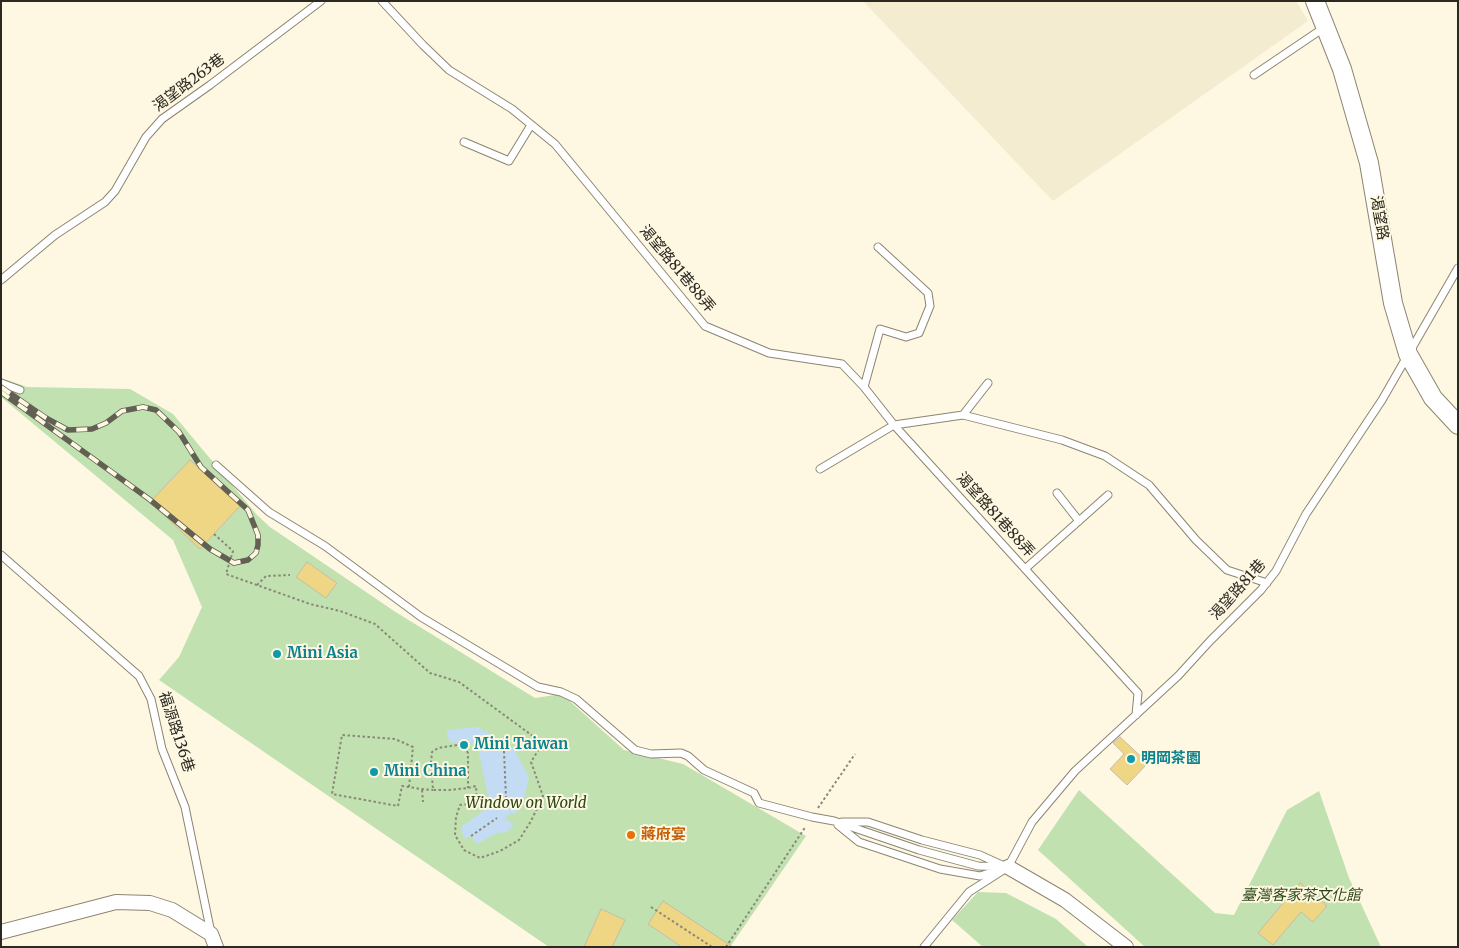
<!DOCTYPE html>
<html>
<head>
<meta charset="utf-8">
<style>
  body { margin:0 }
  #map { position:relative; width:1459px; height:948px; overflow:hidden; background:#fef7e2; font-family:Merriweather,serif }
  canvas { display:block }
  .frame { position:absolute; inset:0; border:2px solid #2b2921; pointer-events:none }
</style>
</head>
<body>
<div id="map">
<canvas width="1459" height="948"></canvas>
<div class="frame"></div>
</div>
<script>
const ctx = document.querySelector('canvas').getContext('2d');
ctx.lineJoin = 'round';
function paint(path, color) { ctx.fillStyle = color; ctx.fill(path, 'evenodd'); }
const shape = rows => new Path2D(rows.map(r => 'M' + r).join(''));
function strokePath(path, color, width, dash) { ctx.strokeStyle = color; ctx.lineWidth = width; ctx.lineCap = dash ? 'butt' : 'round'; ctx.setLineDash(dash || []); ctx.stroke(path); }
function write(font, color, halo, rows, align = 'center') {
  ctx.font = font + ' Merriweather,"Noto Sans TC",serif'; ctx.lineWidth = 4; ctx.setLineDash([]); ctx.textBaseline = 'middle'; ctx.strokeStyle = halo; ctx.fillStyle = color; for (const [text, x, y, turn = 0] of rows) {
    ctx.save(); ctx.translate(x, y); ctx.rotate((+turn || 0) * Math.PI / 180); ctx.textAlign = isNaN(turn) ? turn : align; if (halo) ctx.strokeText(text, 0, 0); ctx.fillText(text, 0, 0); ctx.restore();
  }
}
const built = shape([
  [863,1,1296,1,1308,21,1053,201]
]);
const green = shape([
  [1,378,27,387,130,389,173,414,257,515,270,527,394,611,535,698,562,694,624,750,683,764,806,836,730,947,549,947,159,680,179,657,202,607,173,540,1,397],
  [1079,790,1215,913,1234,915,1287,810,1319,791,1349,878,1381,947,1145,947,1038,850],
  [978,892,1006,893,1056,919,1088,947,983,947,952,920]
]);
const water = shape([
  [477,727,492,735,504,751,513,747,529,777,524,799,515,815,512,812,505,818,514,825,507,832,497,833,477,844,471,836,464,839,461,827,490,806,477,744,449,742,447,730]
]);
const building = shape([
  [190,460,240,506,200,549,150,502,190,460],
  [307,562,337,583,326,598,296,577,307,562],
  [1120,737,1148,763,1127,785,1110,769,1124,754,1113,743,1120,737],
  [1300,883,1327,906,1313,922,1301,912,1273,945,1258,933,1300,883],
  [663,901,733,947,682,947,648,924,663,901],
  [601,909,625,920,612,947,584,947,601,909]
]);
const path = shape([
  [214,534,233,551,226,574,310,604,340,611,375,624,430,673,459,682,541,742,539,749,531,762,543,796,531,821,519,840,500,851,480,858,464,850,455,835,456,817,460,805,477,803,476,786,468,788,449,790,433,790,431,763,432,752,438,748,457,745,464,747,468,753,468,788],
  [257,585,266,576,290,575],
  [504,751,506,798],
  [409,787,413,747,395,739,342,735,332,794,398,806,402,786,409,787,421,789,433,790],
  [422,790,423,802],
  [818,808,855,754],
  [471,836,497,818],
  [651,907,712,947],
  [726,947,806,826]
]);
const service = shape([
  [382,1,423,45,449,70,512,109,555,144,705,326,769,353,842,364,864,387,894,425,1138,693,1136,715],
  [1254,75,1325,27],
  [464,142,509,161,531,125],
  [1,280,55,235,105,202,115,191,146,137,162,119,210,85,321,1],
  [1,383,20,390],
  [864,387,880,329,906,337,919,333,930,306,928,293,878,247],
  [963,415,988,383],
  [216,465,269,512,325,546,421,617,538,687,561,692,576,699,635,750,651,754,681,753,688,756,704,770,754,793,759,803,812,817,834,821,919,850,978,866,1008,867],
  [820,469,894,425,963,415,1062,440,1105,456,1149,485,1196,540,1227,570,1267,583],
  [1057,493,1079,521],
  [1,555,139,676,151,699,162,749,185,807,211,933],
  [1025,569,1108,495],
  [842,822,868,822,922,840,980,855,1002,865],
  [838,825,859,842,940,869,980,876,998,870],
  [924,947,969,892,1008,867,1032,822,1075,771,1178,676,1210,641,1261,590,1276,571,1306,514,1382,400,1458,268]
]);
const minor = shape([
  [1008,867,1065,900,1126,947],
  [1,932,116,902,150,903,172,910,211,934,216,947]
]);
const tertiary = shape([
  [1315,1,1342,69,1369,163,1393,303,1408,354,1433,398,1458,425]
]);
const rail = shape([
  [1,387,46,418,68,430,92,429,106,423,122,411,143,407,156,410,179,432,201,467,248,510,258,535,258,545,256,553,248,560,234,563,210,549,149,499,1,392]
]);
const markers = [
  [277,654,5,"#0f9aa8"],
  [464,745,5,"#0f9aa8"],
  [1131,759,5,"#0f9aa8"],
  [374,772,5,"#0f9aa8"],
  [631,835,5,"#e8710a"]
];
const streetNames = [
  ["渴望路263巷",189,83,-37],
  ["渴望路",1379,218,80],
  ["渴望路81巷88弄",677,269,50],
  ["渴望路81巷88弄",995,515,48],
  ["渴望路81巷",1238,590,-48],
  ["福源路136巷",176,732,72]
];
const cultureNames = [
  ["Mini Asia",287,654],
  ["Mini Taiwan",474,745],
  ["明岡茶園",1141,759],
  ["Mini China",384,772]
];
const parkNames = [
  ["Window on World",526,804],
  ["臺灣客家茶文化館",1301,896]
];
const foodNames = [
  ["蔣府宴",641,835]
];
paint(built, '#f4ecd0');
paint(green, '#c1e1b0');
paint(water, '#c3dbf3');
paint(building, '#eed684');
strokePath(building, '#c4beaa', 1);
strokePath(service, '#8b8572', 9);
strokePath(minor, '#8b8572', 16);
strokePath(tertiary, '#8b8572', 20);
strokePath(path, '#8b8779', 2, [2.5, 2.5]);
strokePath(service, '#fff', 7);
strokePath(minor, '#fff', 14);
strokePath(tertiary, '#fff', 18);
strokePath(rail, '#625f53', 5.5);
strokePath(rail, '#fef7e2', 4, [11]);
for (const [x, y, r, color] of markers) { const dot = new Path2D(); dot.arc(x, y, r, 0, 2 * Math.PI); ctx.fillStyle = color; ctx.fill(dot); strokePath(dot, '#fef7e2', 2); }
write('15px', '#2b2921', '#fef7e2', streetNames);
write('bold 15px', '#0d838f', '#fef7e2', cultureNames, 'left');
write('italic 15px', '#2a4717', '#fef7e2', parkNames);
write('bold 15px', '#c56008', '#fef7e2', foodNames, 'left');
</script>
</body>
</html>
